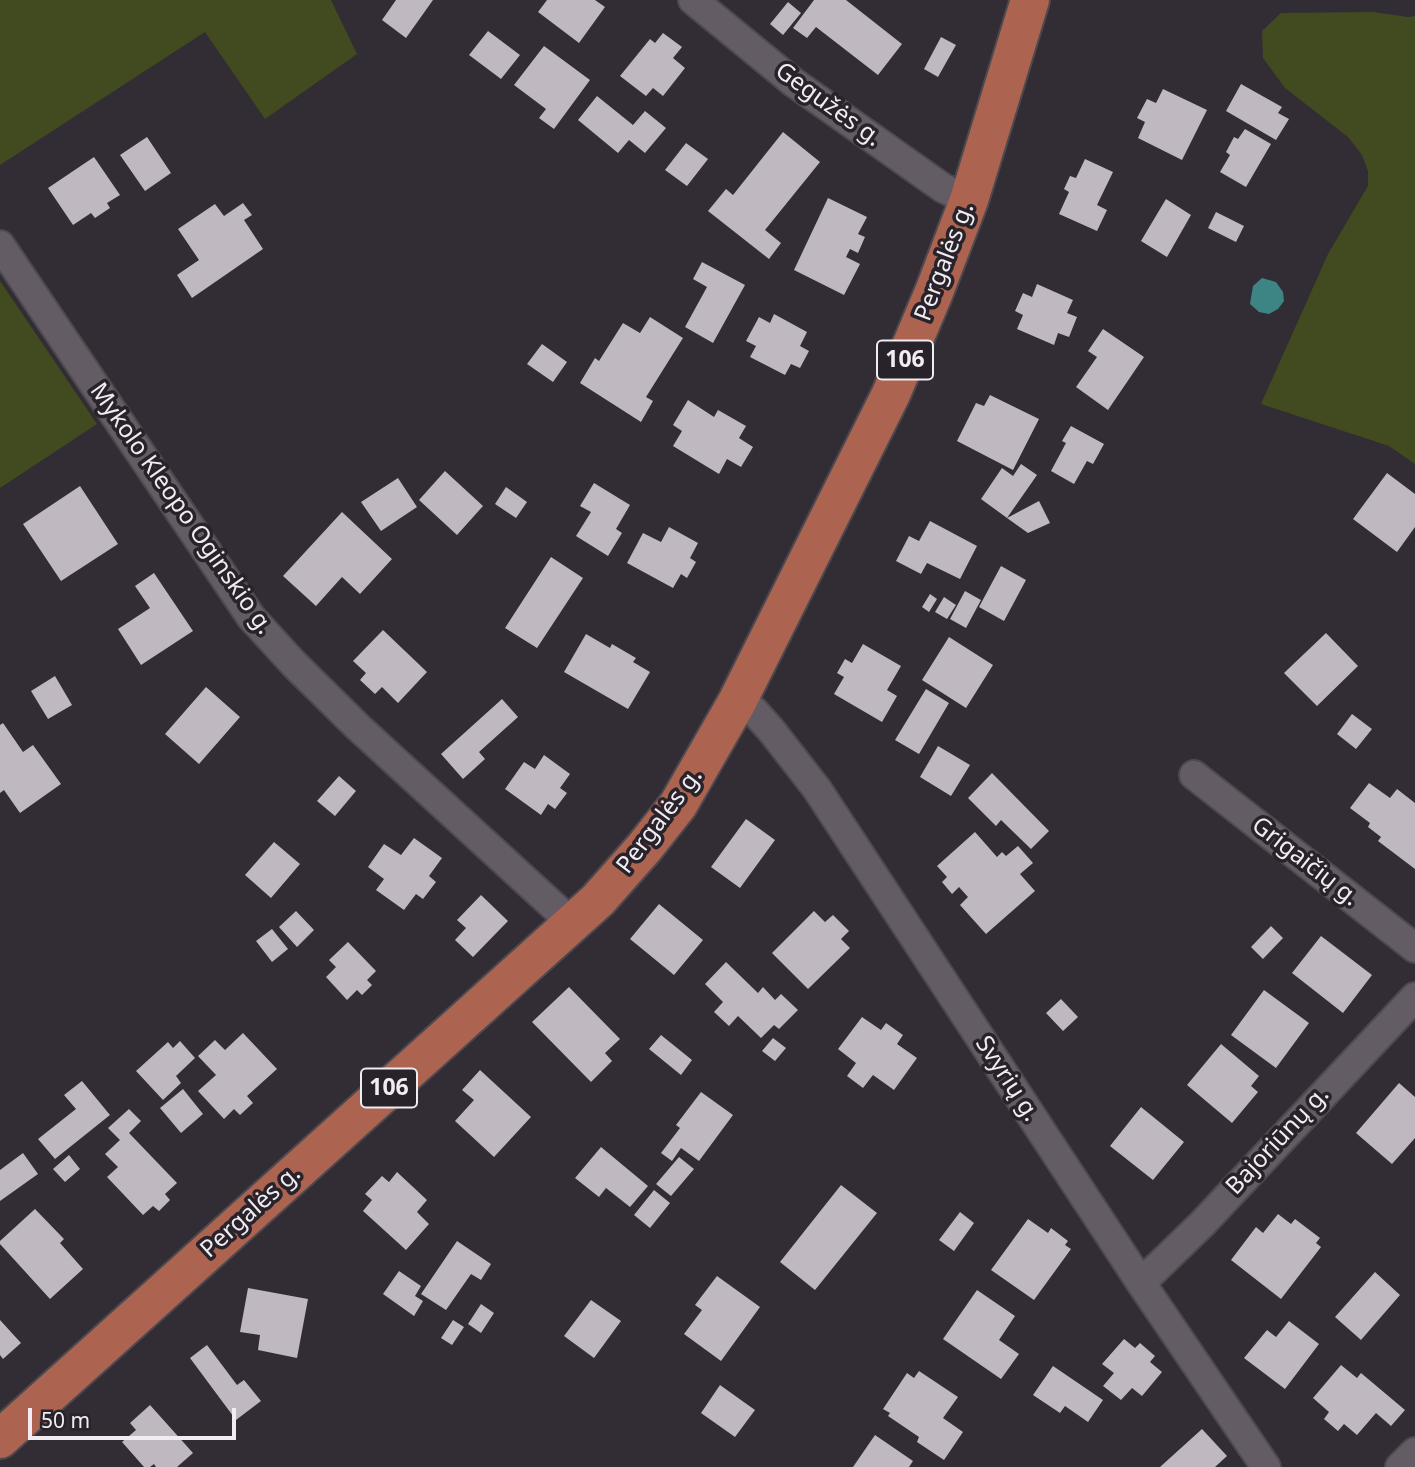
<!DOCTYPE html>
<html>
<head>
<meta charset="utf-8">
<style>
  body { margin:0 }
  #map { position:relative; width:1415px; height:1467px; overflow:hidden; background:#322c34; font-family:"Noto Sans",sans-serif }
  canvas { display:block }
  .scale { position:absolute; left:28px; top:1408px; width:208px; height:32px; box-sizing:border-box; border:4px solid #f0ecf1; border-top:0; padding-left:9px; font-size:21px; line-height:24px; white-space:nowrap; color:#f0ecf1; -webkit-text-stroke:5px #28232a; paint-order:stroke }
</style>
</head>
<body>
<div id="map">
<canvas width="1415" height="1467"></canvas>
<div class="scale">50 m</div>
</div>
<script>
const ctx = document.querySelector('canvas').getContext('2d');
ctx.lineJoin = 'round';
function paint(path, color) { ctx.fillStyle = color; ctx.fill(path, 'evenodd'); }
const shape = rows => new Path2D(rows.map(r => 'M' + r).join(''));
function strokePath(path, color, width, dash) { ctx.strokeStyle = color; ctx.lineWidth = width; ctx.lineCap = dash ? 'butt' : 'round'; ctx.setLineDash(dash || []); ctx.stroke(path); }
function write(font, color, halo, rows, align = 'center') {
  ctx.font = font + ' "Noto Sans",sans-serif'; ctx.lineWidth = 7; ctx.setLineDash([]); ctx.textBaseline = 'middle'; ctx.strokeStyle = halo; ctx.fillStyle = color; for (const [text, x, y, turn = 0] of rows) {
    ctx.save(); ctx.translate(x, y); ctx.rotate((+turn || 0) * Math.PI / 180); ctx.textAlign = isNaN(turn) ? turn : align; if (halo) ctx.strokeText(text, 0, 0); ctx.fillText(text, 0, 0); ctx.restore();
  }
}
const green = shape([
  [0,0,331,0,357,54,265,119,205,32,0,165],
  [1373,12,1408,17,1415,16,1415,464,1389,446,1261,404,1328,254,1368,186,1368,171,1362,155,1348,137,1285,88,1263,58,1262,31,1281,13],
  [0,281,97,424,0,488]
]);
const water = shape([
  [1262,278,1276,282,1283,292,1284,301,1278,309,1269,314,1259,312,1250,304,1253,286]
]);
const building = shape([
  [396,0,433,0,406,38,382,20],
  [547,0,595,0,605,7,579,43,538,12],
  [814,0,846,0,902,44,878,75,816,27,807,38,793,28],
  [788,2,801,13,783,35,770,24],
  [488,31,520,55,501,79,469,55],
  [663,33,682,47,673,58,685,68,663,96,653,88,646,96,620,76,650,39,655,43],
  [941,37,956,45,938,77,924,69],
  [544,46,590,80,554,129,539,118,546,109,514,85],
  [1241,84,1282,107,1278,113,1289,119,1276,140,1226,111],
  [1163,89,1207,110,1182,160,1138,138,1145,122,1137,118,1147,99,1156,103],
  [597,96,633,125,645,111,666,128,645,153,629,140,618,153,578,120],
  [1245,129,1271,144,1246,187,1220,172,1230,155,1226,152,1234,137,1238,139],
  [783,132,820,162,765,230,781,243,769,259,708,211,726,189,733,195],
  [147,137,171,173,145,191,120,155],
  [686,143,708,159,687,186,665,170],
  [94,157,120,195,107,203,110,208,95,218,91,213,73,225,48,188],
  [1085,159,1113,172,1097,205,1107,210,1097,231,1059,214,1069,192,1064,189,1070,176,1076,178],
  [828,198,867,217,858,234,865,237,858,253,850,249,846,257,860,264,844,295,794,270],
  [1166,199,1191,215,1167,257,1141,241],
  [243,203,252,215,244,220,263,249,192,298,177,275,199,260,178,229,215,204,224,216],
  [1216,212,1244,226,1236,242,1208,228],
  [702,262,745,285,713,343,685,327,707,287,693,279],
  [1037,284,1073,300,1067,313,1077,317,1069,337,1058,333,1054,345,1017,329,1023,315,1015,311,1023,293,1032,297],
  [774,314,807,332,800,346,809,351,800,368,791,364,785,375,750,357,756,346,746,341,759,317,770,323],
  [650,317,683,338,646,397,653,401,641,422,580,383,595,358,599,361,623,323,640,333],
  [1103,329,1144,357,1108,410,1076,387,1097,357,1088,351],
  [542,344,567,362,553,382,527,364],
  [990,395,1039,419,1013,470,957,441,976,403,984,406],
  [688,400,714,417,718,410,746,426,739,438,753,447,741,467,727,459,719,474,673,446,682,431,673,425],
  [1071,426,1104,444,1093,464,1087,461,1074,484,1051,471,1066,443,1062,441],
  [1021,464,1037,475,1007,518,981,499,1002,468,1013,476],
  [445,471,483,506,457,535,419,500],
  [1387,473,1415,494,1415,527,1397,552,1353,519],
  [398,478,417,507,381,531,361,502],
  [594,483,630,505,616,529,622,533,608,556,576,536,591,512,580,506],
  [80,486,118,544,61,581,23,524],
  [506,487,527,502,516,518,495,504],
  [1039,501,1050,523,1028,533,1007,518],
  [342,512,392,559,360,594,342,577,316,606,283,576],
  [930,521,977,546,960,579,927,563,921,574,896,561,909,536,919,541],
  [669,527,698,543,690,558,696,562,687,578,681,574,673,588,627,563,643,533,661,542],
  [551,557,583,578,537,648,505,628],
  [1001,566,1026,580,1004,621,979,607],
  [154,573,193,631,141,665,118,629,150,608,135,586],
  [965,591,981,600,966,628,950,619],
  [930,594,937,599,929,612,922,607],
  [944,597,956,605,947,619,935,612],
  [383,630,427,672,398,703,382,687,375,694,360,680,366,673,353,661],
  [1326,633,1358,666,1317,706,1284,673],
  [586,634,610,648,612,644,636,658,633,662,650,672,628,709,564,672],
  [949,637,993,665,966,708,922,680],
  [863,644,901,666,887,690,897,696,882,722,834,694,844,677,837,673,845,659,852,663],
  [55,676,72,705,48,719,31,691],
  [206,687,240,717,199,764,165,734],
  [926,689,949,703,919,754,895,740],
  [502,699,518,717,479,752,485,759,463,779,441,754],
  [1352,714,1372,729,1356,749,1337,734],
  [3,723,23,752,33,745,61,784,20,813,4,790,0,793,0,725],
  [938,746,970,765,951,796,920,777],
  [544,755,570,774,560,788,567,793,555,809,548,804,541,815,505,789,524,762,535,769],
  [992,773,1049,831,1031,849,1001,820,996,826,968,798],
  [339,776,356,791,335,816,317,801],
  [1369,783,1390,798,1397,789,1415,803,1415,869,1378,841,1381,837,1368,827,1370,823,1350,808],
  [746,819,775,840,740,888,711,867],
  [975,832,997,857,1002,852,1006,856,1018,846,1033,863,1020,874,1035,891,986,934,960,905,968,897,959,887,952,894,942,882,947,877,937,866],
  [414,838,442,858,429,876,436,882,423,899,416,894,404,910,376,890,384,879,368,867,384,844,401,855],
  [274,842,300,864,271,898,245,875],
  [481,895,508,921,473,957,455,940,466,928,457,920],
  [659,904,703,940,674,975,630,939],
  [296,911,314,930,297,947,279,927],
  [814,911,825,922,833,915,849,931,841,939,850,948,808,989,772,953],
  [1271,926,1283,938,1263,959,1251,947],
  [272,929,288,949,272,962,256,941],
  [1321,936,1372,975,1343,1013,1292,973],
  [348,942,376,971,367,980,372,985,362,995,357,990,347,1000,326,977,336,967,329,960],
  [726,962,758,993,763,987,775,1000,781,994,798,1010,779,1029,774,1025,761,1038,738,1016,729,1026,714,1012,723,1002,705,984],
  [569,987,620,1039,605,1053,612,1061,591,1082,532,1022],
  [1264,990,1309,1023,1276,1068,1231,1035],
  [1061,999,1078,1017,1063,1031,1046,1013],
  [862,1017,881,1030,886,1023,903,1035,897,1044,917,1058,894,1090,873,1075,863,1088,847,1076,856,1063,838,1049],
  [243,1033,277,1069,247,1096,253,1103,240,1115,234,1109,224,1119,198,1091,216,1075,198,1056,215,1040,225,1050],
  [661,1035,692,1060,681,1075,649,1049],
  [773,1038,786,1048,775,1061,762,1051],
  [180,1041,195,1058,176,1076,181,1083,163,1100,136,1071,168,1042,173,1048],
  [1221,1044,1259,1076,1251,1086,1258,1092,1232,1123,1187,1085],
  [480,1070,531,1117,494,1157,455,1121,474,1100,462,1090],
  [82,1081,110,1115,55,1159,38,1139,76,1109,64,1095],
  [1399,1083,1415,1097,1415,1138,1392,1164,1356,1133],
  [183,1089,203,1114,181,1133,160,1108],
  [701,1092,733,1115,699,1161,681,1148,672,1161,661,1153,680,1128,676,1125],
  [1141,1107,1184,1142,1153,1180,1110,1146],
  [129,1109,141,1121,129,1133,177,1183,165,1194,170,1200,159,1211,153,1206,143,1215,107,1177,118,1167,105,1154,120,1140,108,1128],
  [601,1147,648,1186,630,1207,606,1188,599,1197,575,1178],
  [23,1153,38,1174,0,1201,0,1170],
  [69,1155,80,1169,65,1182,53,1169],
  [679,1157,694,1169,671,1196,656,1184],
  [397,1172,427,1200,417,1212,429,1224,406,1250,363,1211,372,1200,365,1194,382,1176,389,1182],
  [841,1185,877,1213,815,1290,780,1262],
  [654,1190,670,1203,650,1228,634,1215],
  [35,1209,64,1239,60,1243,83,1269,50,1299,0,1244,0,1241],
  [960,1212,974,1223,954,1251,939,1240],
  [1278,1214,1291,1224,1295,1219,1320,1238,1316,1243,1321,1247,1281,1299,1231,1260,1256,1227,1263,1233],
  [1028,1219,1048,1233,1051,1228,1068,1241,1065,1245,1071,1249,1034,1300,991,1270],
  [457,1241,491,1264,481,1280,471,1274,446,1310,421,1294],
  [399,1271,421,1286,415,1296,423,1301,414,1316,383,1294],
  [1375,1272,1400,1295,1361,1340,1335,1317],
  [717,1276,760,1307,721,1361,684,1334,702,1310,695,1305],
  [248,1288,308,1299,297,1358,258,1350,260,1335,240,1332],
  [977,1290,1015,1316,999,1340,1019,1354,1001,1379,943,1339],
  [591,1300,621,1321,594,1358,564,1336],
  [481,1304,494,1313,481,1333,468,1324],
  [0,1320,21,1343,3,1359,0,1355],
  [453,1320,464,1327,452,1345,441,1338],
  [1289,1321,1319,1344,1285,1389,1244,1358,1267,1330,1276,1337],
  [1124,1339,1135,1348,1140,1343,1155,1356,1150,1362,1162,1372,1142,1396,1132,1388,1121,1400,1103,1386,1114,1373,1102,1364],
  [207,1345,237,1385,244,1380,261,1401,236,1420,190,1358],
  [1341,1365,1357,1378,1361,1373,1405,1410,1391,1426,1376,1413,1357,1435,1344,1424,1338,1431,1324,1419,1329,1412,1313,1398],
  [1053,1366,1103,1400,1088,1422,1065,1406,1060,1413,1033,1395],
  [919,1371,958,1397,943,1418,963,1432,944,1460,917,1442,919,1437,888,1416,890,1413,883,1409,907,1373,914,1378],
  [720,1385,755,1410,735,1437,701,1413],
  [150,1405,193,1453,177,1467,156,1467,154,1464,150,1467,144,1467,122,1442,136,1430,130,1423],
  [1202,1429,1227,1456,1215,1467,1160,1467],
  [875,1435,913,1461,909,1467,853,1467]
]);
const street = shape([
  [693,0,793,82,943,188,969,200],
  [0,245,251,617,294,664,358,727,572,923],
  [737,702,753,710,771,730,817,789,1141,1283,1266,1467],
  [1194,775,1415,948],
  [1141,1283,1203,1223,1415,997],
  [1400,1467,1415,1452]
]);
const primary = shape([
  [0,1439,598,900,644,848,678,805,737,702,891,394,934,292,969,200,1030,0]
]);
const shields = [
  [905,360,56],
  [389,1088,56]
];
const shieldNames = [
  ["106",905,360],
  ["106",389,1088]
];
const streetNames = [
  ["Gegužės g.",828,105,36],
  ["Pergalės g.",945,262,-69],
  ["Mykolo Kleopo Oginskio g.",181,509,55],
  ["Pergalės g.",660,821,-53],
  ["Grigaičių g.",1305,862,38],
  ["Svyrių g.",1007,1079,57],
  ["Bajoriūnų g.",1278,1141,-47],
  ["Pergalės g.",251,1212,-42]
];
paint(green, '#424b20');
paint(water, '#3d8484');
paint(building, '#bfb8c1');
strokePath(street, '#4d494e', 32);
strokePath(primary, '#4d494e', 42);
strokePath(street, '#635c65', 28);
strokePath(primary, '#ac6451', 38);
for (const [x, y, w] of shields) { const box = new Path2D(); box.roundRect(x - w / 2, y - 19.5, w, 39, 5); ctx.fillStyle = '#28232a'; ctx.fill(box); strokePath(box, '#f0ecf1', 2); }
write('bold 23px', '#f0ecf1', null, shieldNames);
write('24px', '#f0ecf1', '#28232a', streetNames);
</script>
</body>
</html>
